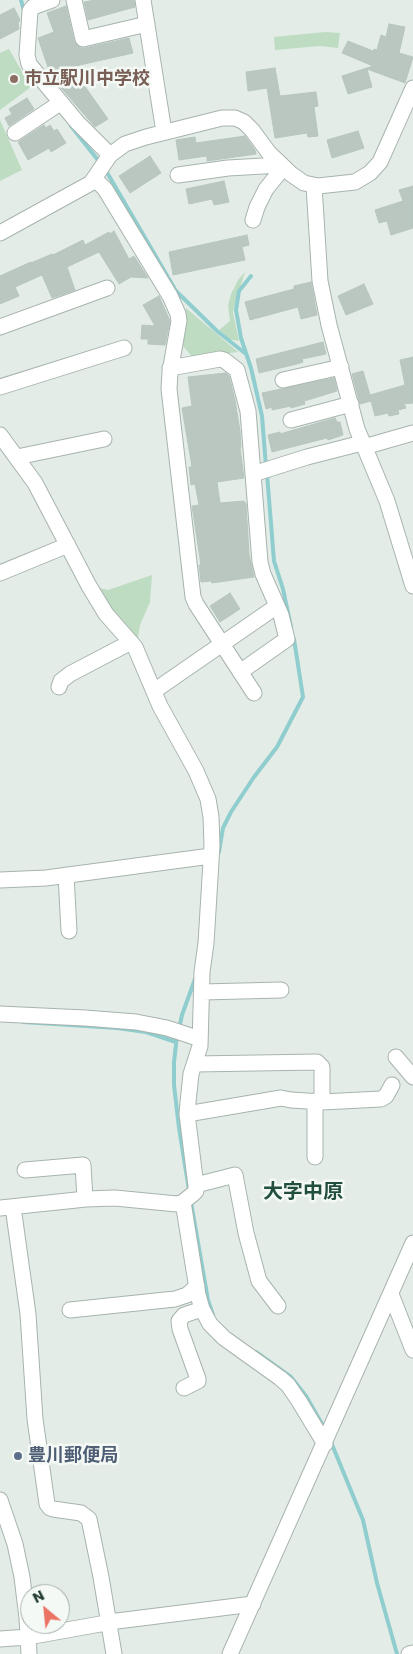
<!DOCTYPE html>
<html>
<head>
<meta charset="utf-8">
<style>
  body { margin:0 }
  #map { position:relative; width:413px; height:1654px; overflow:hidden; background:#e4ece7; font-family:Poppins,sans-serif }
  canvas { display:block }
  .north { position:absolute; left:20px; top:1584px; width:50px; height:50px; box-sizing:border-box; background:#f4f9f6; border:1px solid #a1aea8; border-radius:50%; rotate:332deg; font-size:14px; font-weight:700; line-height:20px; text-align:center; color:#243d33 }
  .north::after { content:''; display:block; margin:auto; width:18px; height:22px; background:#eb7363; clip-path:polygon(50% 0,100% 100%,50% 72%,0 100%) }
</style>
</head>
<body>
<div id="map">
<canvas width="413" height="1654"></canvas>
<div class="north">N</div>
</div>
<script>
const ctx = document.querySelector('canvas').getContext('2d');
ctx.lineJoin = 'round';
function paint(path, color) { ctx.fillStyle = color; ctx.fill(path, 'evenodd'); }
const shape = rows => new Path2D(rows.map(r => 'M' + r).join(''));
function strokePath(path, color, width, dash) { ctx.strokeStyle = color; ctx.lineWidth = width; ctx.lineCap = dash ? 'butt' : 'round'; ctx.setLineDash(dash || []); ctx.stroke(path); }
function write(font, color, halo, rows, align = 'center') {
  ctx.font = font + ' Poppins,"Noto Sans JP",sans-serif'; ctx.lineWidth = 5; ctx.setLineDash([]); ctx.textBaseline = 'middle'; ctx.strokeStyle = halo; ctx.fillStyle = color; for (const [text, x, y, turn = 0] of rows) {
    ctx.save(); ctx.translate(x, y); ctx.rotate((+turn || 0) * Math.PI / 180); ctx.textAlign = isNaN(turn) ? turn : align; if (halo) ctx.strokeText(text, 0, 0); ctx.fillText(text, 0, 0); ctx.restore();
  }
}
const green = shape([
  [325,32,340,33,338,48,319,46,275,50,274,37],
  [9,49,31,87,0,110,0,53],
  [0,120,22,170,0,181],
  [245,272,235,303,233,313,239,341,229,339,219,330,230,321,228,305,231,294,238,280],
  [186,308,238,352,193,358,183,346],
  [152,575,150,602,140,625,138,637,128,633,95,587,108,590]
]);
const stream = shape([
  [21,0,24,11],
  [71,126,101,164],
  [105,169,176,291,217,331,246,354],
  [251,276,239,291,236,310,241,338,251,368,262,416,266,467],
  [267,474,274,561,283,589,291,627],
  [219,852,223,828,231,812,254,777,277,747,303,697,294,639],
  [23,1022,117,1028,146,1032,176,1042],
  [179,1029,182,1015,195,979],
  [177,1036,174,1062,174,1085,179,1128,189,1190],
  [191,1202,208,1300,213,1315],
  [256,1352,291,1377,306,1396,325,1429],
  [331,1442,363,1520,377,1583,397,1654]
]);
const building = shape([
  [95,0,134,0,135,7,88,20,84,2,95,0],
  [66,6,74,41,80,48,85,48,129,38,133,53,71,67,108,119,95,127,51,76,38,38,54,32,47,13,66,6],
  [14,8,20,20,18,23,19,29,0,39,0,15,14,8],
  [389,24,405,27,399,53,413,57,405,83,367,69,372,87,348,94,342,76,373,66,342,53,348,41,373,51,374,49,377,50,381,35,386,37,389,24],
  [275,68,280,96,316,92,318,106,314,107,318,136,308,137,307,133,275,138,267,88,248,91,246,72,275,68],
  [27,98,34,109,9,126,5,118,12,114,9,109,27,98],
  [44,125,46,128,50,125,54,131,57,129,66,143,51,152,49,148,28,160,18,142,44,125],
  [358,131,364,148,332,158,327,140,358,131],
  [245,136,255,150,256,154,207,161,207,156,179,160,176,140,195,137,196,143,245,136],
  [150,156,161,173,130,193,119,176,150,156],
  [224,181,229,202,214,205,212,199,189,204,186,189,224,181],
  [413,186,413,228,391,235,387,221,379,223,375,210,403,201,399,190,413,186],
  [114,231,129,259,134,256,148,278,131,277,119,284,99,252,67,267,75,290,52,298,42,275,15,287,19,296,0,304,0,276,31,262,31,263,52,254,53,255,83,240,85,245,109,232,110,234,114,231],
  [247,235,249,245,242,247,245,260,173,275,169,252,247,235],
  [311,282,317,315,301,319,298,307,250,320,245,302,294,289,294,286,311,282],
  [364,284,373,304,346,315,338,296,364,284],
  [159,296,170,321,165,345,148,344,148,339,141,339,142,325,155,326,143,305,159,296],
  [323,342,326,354,302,359,303,362,297,364,259,373,256,359,323,342],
  [413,357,413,403,404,404,406,408,398,410,399,414,389,416,388,413,375,416,371,401,360,404,352,374,363,371,370,395,405,385,400,360,413,357],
  [226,373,229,376,235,400,240,431,241,447,240,448,244,478,217,482,220,503,244,501,246,504,249,554,254,577,212,583,211,581,201,582,199,565,201,565,192,506,199,505,195,484,191,485,189,467,192,467,182,408,192,406,188,377,226,373],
  [334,378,337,391,311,399,304,401,305,404,291,408,291,406,272,410,272,407,266,409,262,393,334,378],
  [335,418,337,422,340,422,343,435,328,440,327,438,272,452,268,435,280,432,280,434,335,418],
  [230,593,240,609,220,622,210,606,230,593]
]);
const minor = shape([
  [52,0,33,7,30,11,27,55,29,64,77,122,110,155],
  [74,0,83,39,147,24],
  [143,0,164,132],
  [15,133,60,103],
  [178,175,228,168,281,165],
  [95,179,105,189,170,296,178,314,179,321,170,372,169,389,193,597,196,604,254,693],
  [314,186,320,281,329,325,357,429,387,501,413,586],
  [253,220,257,207,266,189,283,168],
  [0,233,91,183,110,155,125,144,146,137,222,118,235,118,244,122,252,130,269,153,291,174,304,183,318,186,355,182,370,173,380,162,413,88],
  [0,327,107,288],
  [170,368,220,359,224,360,237,370,248,411,260,562,263,574,281,615,287,639,240,672],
  [283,380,341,367],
  [0,387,124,348],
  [291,420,351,404],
  [0,435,35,483,89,586,106,614,135,647,160,706,196,771,208,799,211,817,212,845,206,943,202,972,200,1046,191,1074,188,1102,187,1114,196,1186,196,1191,193,1194,183,1202,198,1295,202,1309,210,1324,224,1338,280,1378,288,1385,299,1401,325,1444],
  [364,447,413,433],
  [17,457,104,439],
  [253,474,307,457,362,443],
  [0,573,68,545],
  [59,687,61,681,70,674,131,642],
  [154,691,277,606],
  [66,875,69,931],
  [0,880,46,878,211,856],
  [202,992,281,990],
  [0,1014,85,1018,136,1022,167,1028,200,1039],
  [396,1057,413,1077],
  [195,1064,317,1062,322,1067,322,1102],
  [187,1114,281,1098,291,1100,322,1102,381,1099,386,1096,392,1085],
  [315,1157,315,1101],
  [25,1170,83,1165,85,1199],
  [196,1185,235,1175,246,1233,259,1281,278,1306],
  [13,1207,28,1314,35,1419,47,1504,50,1508,53,1509,81,1513,89,1519,101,1577,114,1654],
  [0,1208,86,1199,115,1198,177,1204,183,1202],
  [391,1294,413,1350],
  [70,1310,175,1299,187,1295,197,1286],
  [184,1388,198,1381,198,1379,180,1329,179,1321,184,1315,202,1309],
  [0,1500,15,1544,22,1577,27,1618,29,1654],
  [0,1639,28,1637,117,1621,253,1604],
  [230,1654,413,1243],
  [409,1654,413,1653]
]);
const markers = [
  [14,79,5,"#8d6e63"],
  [18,1456,5,"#5c6f8a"]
];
const educationNames = [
  ["市立駅川中学校",24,79]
];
const serviceNames = [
  ["豊川郵便局",28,1456]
];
const quarterNames = [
  ["大字中原",303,1193]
];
paint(green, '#bedcc2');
strokePath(stream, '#8fcdce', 4);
paint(building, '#b9c7c0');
strokePath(building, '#b6c6bd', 1);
strokePath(minor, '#a7b4ad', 17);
strokePath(minor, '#fff', 15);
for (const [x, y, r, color] of markers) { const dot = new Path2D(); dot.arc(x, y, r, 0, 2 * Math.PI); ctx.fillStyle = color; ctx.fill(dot); strokePath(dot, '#f4f9f6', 2); }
write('bold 18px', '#785e54', '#f4f9f6', educationNames, 'left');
write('bold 18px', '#4e5e75', '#f4f9f6', serviceNames, 'left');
write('bold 20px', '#214e3d', '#f4f9f6', quarterNames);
</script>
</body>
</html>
